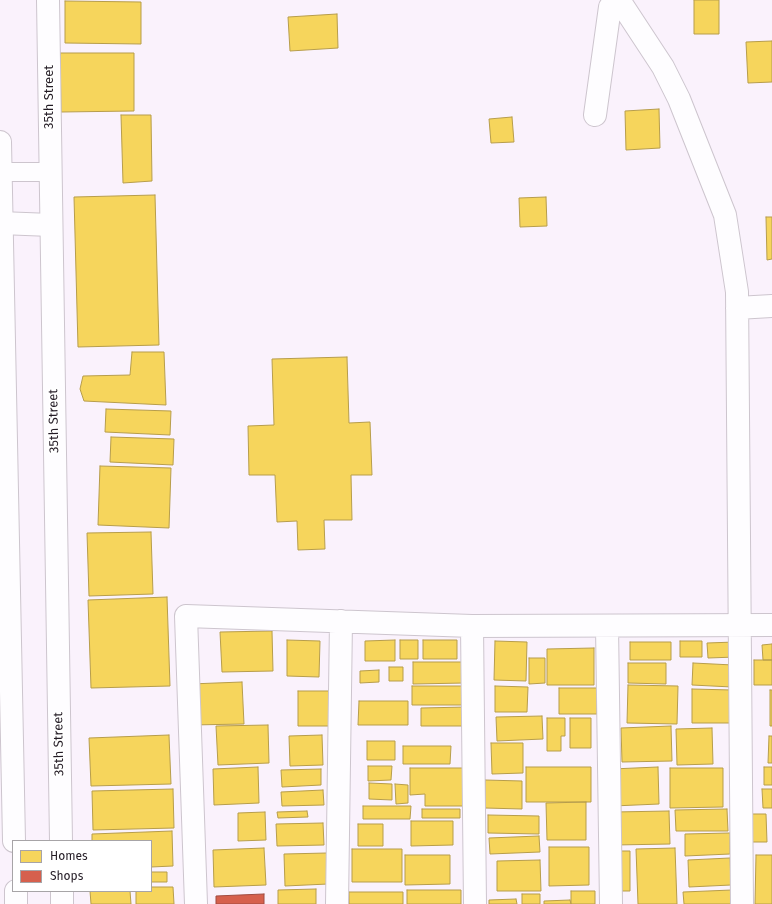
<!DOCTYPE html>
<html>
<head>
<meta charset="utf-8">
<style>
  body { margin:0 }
  #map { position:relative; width:772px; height:904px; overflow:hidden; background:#faf2fc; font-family:"Fira Sans",sans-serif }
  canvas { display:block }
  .legend { position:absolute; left:12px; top:840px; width:140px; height:52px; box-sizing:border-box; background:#fff; border:1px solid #a7a4a7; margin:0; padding:5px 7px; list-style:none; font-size:12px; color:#231b24 }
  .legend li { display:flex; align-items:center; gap:8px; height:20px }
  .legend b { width:20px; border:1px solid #a7a4a7 }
</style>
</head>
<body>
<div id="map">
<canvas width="772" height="904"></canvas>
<ul class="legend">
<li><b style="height:11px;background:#f6d55c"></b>Homes</li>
<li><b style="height:11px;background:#d6604d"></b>Shops</li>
</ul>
</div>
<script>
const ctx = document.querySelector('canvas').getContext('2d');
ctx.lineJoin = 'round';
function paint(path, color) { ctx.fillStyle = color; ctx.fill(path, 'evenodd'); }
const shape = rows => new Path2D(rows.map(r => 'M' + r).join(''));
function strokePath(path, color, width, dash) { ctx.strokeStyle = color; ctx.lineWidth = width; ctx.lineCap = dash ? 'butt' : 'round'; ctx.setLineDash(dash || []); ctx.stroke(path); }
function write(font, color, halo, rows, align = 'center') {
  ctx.font = font + ' "Fira Sans",sans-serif'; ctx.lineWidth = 4; ctx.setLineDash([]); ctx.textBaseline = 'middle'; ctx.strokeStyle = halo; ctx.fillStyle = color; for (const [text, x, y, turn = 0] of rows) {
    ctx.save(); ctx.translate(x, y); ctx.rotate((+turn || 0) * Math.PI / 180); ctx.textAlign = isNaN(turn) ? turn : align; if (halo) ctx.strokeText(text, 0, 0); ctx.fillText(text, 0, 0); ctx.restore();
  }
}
const homes = shape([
  [694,0,719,0,719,34,694,34,694,0],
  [65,1,141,2,141,44,65,43,65,1],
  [337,14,338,48,290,51,288,17,337,14],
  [772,41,772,82,748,83,746,42,772,41],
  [60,53,134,53,134,111,61,112,60,53],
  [659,109,660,148,626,150,625,111,659,109],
  [121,115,151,115,152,181,123,183,121,115],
  [512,117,514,142,491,143,489,119,512,117],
  [155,195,159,345,78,347,74,197,155,195],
  [546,197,547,226,520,227,519,198,546,197],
  [766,217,772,217,772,259,767,260,766,217],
  [132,352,164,352,166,405,84,401,80,389,83,376,130,375,132,352],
  [347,357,349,423,370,422,372,475,351,475,352,520,324,520,325,549,298,550,297,521,277,522,275,475,249,475,248,426,274,425,272,359,347,357],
  [106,409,171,411,170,435,105,432,106,409],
  [111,437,174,439,173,465,110,462,111,437],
  [100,466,171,468,169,528,98,525,100,466],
  [151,532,153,594,89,596,87,533,151,532],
  [167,597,170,686,91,688,88,600,167,597],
  [272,631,273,671,222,672,220,632,272,631],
  [287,640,320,641,319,677,287,676,287,640],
  [395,640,395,661,365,661,365,641,395,640],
  [400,640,418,640,418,659,400,659,400,640],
  [423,640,457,640,457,659,423,659,423,640],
  [495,641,527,642,526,681,494,680,495,641],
  [680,641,702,641,702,657,680,657,680,641],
  [630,642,671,642,671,660,630,660,630,642],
  [735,642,736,657,708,658,707,643,735,642],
  [772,644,772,660,763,660,762,645,772,644],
  [594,648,594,685,547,685,547,649,594,648],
  [529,658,545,658,545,683,529,684,529,658],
  [754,660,772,660,772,685,754,685,754,660],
  [413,662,464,662,465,683,413,684,413,662],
  [628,663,666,663,666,684,628,683,628,663],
  [693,663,733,665,732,687,692,685,693,663],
  [389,667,403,667,403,681,389,681,389,667],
  [379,670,379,682,360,683,360,671,379,670],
  [242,682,244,724,191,725,190,684,242,682],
  [628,685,678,686,677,724,627,723,628,685],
  [412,686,466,686,467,705,412,705,412,686],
  [495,686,528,687,527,712,495,712,495,686],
  [559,688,597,688,597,714,559,714,559,688],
  [692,689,732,690,732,723,692,723,692,689],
  [770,690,772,690,772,726,770,726,770,690],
  [298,691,330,691,329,726,298,726,298,691],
  [359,701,408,701,408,725,358,725,359,701],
  [467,707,467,726,421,726,421,708,467,707],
  [542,716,543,739,497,741,496,717,542,716],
  [547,718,565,718,565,736,561,736,561,751,547,751,547,718],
  [570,718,591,718,591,748,570,748,570,718],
  [268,725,269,763,218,765,216,726,268,725],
  [671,726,672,761,622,762,621,728,671,726],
  [712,728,713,764,677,765,676,729,712,728],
  [169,735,171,784,91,786,89,738,169,735],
  [322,735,323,765,290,766,289,736,322,735],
  [769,736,772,736,772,763,768,763,769,736],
  [367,741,395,741,395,760,367,760,367,741],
  [491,743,523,743,523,773,492,774,491,743],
  [403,746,451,746,450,764,403,764,403,746],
  [368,766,392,766,391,780,368,781,368,766],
  [258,767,259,803,214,805,213,769,258,767],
  [526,767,591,767,591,802,526,802,526,767],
  [658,767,659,804,613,806,612,769,658,767],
  [764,767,772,767,772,785,764,785,764,767],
  [410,768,463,768,463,806,425,806,425,794,410,795,410,768],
  [670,768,723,768,723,807,670,808,670,768],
  [321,769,321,785,282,787,281,770,321,769],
  [485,780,522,781,522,809,485,808,485,780],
  [369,783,392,784,392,800,369,799,369,783],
  [395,784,408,785,408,803,396,804,395,784],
  [173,789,174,828,93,830,92,791,173,789],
  [762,789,772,789,772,808,763,808,762,789],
  [323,790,324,805,282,806,281,792,323,790],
  [586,802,586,840,547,840,546,803,586,802],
  [363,806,411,806,410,819,363,819,363,806],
  [422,809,460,809,460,818,422,818,422,809],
  [727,809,728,831,676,831,675,810,727,809],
  [307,811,308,817,278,818,277,812,307,811],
  [669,811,670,844,615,845,614,812,669,811],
  [265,812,266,840,238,841,238,813,265,812],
  [744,814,766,814,767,842,745,842,744,814],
  [488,815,539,816,539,834,488,833,488,815],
  [411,821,453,821,453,845,411,846,411,821],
  [323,823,324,845,277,846,276,824,323,823],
  [358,824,383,824,383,846,358,846,358,824],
  [172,831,173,866,151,867,151,841,92,841,92,834,172,831],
  [730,833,730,854,685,856,685,834,730,833],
  [539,836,540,852,490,854,489,838,539,836],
  [549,847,589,847,589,885,549,886,549,847],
  [264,848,266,885,214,887,213,850,264,848],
  [675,848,677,904,638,904,636,849,675,848],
  [352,849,402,849,402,882,352,882,352,849],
  [617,851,630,851,630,891,617,891,617,851],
  [327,853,328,884,285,886,284,854,327,853],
  [405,855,450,855,450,884,405,885,405,855],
  [756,855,772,855,772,904,755,904,756,855],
  [730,858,731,885,689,887,688,860,730,858],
  [540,860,541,891,497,891,497,861,540,860],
  [151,872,167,872,167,882,151,882,151,872],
  [151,887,173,887,174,904,136,904,136,891,151,891,151,887],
  [316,889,316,904,278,904,278,890,316,889],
  [407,890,461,890,461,904,407,904,407,890],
  [732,890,733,904,684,904,683,892,732,890],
  [90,891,130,891,131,904,91,904,90,891],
  [571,891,595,891,595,904,571,904,571,891],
  [349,892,403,892,403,904,349,904,349,892],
  [522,894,540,894,540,904,522,904,522,894],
  [516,899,517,904,489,904,489,900,516,899],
  [570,900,571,904,544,904,544,901,570,900]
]);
const shops = shape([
  [264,894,264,904,216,904,216,896,264,894]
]);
const lane = shape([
  [0,172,50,172]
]);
const street = shape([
  [619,0,663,67,679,99,725,215,737,292,742,904],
  [595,115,610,7],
  [0,223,51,225],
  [737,308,772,306],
  [472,626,475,904],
  [607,626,611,904],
  [196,904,186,616,472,626,772,625],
  [337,904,341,621]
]);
const primary = shape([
  [48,0,61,841],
  [0,142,14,841],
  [16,891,16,904],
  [62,891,62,904]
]);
const streetNames = [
  ["35th Street",49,97,-90],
  ["35th Street",54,421,-91],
  ["35th Street",59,744,-91]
];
paint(homes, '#f6d55c');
strokePath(homes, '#b79d4b', 1);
paint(shops, '#d6604d');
strokePath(shops, '#a04b41', 1);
strokePath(lane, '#cdc5ce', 20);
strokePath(street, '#cdc5ce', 24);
strokePath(primary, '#cdc5ce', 24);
strokePath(lane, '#fefdff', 18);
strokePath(street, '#fefdff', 22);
strokePath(primary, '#fefdff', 22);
write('13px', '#231b24', '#fff', streetNames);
</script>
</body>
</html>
